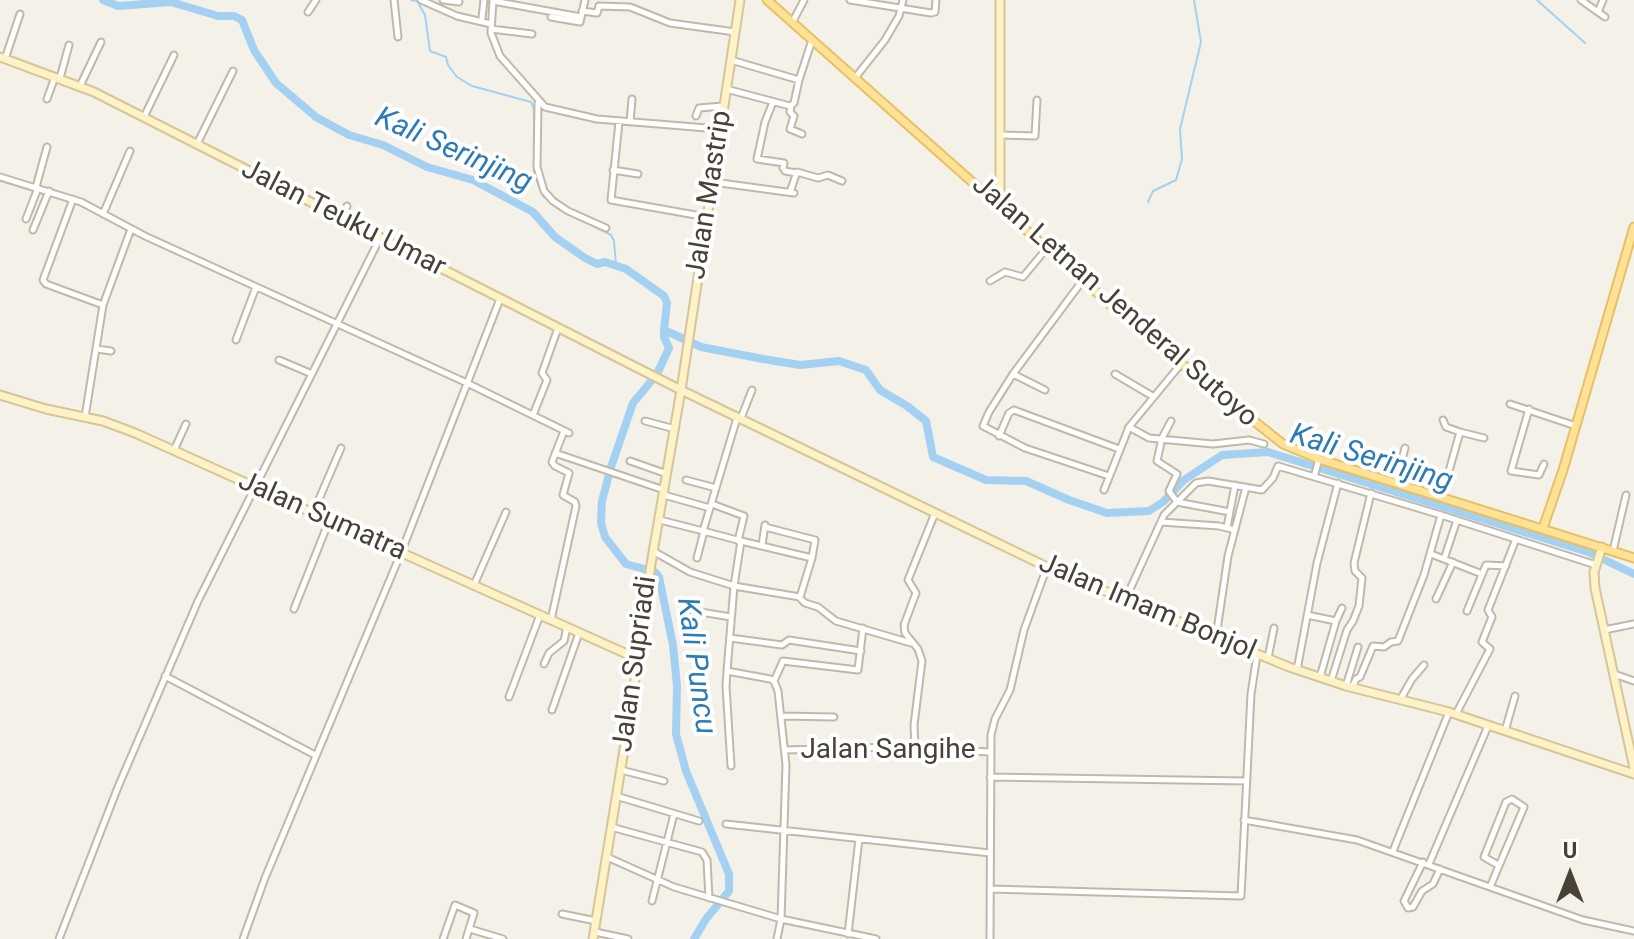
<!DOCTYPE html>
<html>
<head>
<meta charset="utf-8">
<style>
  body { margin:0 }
  #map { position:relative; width:1634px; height:939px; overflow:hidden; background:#f4f1e8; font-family:Roboto,sans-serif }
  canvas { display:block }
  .north { position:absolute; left:1530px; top:835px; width:80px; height:80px; -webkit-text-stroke:6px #fff; paint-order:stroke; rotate:0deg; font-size:22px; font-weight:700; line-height:32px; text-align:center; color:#484137 }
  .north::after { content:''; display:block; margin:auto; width:28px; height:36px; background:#484137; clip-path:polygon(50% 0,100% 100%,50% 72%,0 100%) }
</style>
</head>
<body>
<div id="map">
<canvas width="1634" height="939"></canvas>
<div class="north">U</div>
</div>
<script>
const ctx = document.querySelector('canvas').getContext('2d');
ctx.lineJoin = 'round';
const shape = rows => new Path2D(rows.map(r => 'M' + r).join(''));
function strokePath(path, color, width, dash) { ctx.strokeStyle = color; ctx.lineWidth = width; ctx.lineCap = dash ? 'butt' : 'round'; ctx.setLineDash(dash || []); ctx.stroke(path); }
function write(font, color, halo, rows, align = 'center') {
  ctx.font = font + ' Roboto,sans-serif'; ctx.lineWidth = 8; ctx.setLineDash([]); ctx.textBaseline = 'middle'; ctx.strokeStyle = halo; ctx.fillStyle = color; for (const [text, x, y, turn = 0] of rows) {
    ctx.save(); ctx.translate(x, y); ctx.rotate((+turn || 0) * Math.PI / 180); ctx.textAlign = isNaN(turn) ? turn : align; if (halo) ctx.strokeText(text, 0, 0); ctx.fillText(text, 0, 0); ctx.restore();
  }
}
const stream = shape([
  [411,0,417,1,425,15,430,51,446,57,448,65,457,77,472,86,531,102,534,109,534,174,543,196,559,208],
  [1537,0,1585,43],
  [1148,202,1153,191,1176,180,1182,159,1180,129,1201,42,1194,0],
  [572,215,611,235,614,241,616,265]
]);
const river = shape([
  [103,0,118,6,171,2,218,16,234,16,242,20,254,50,276,83,316,117,349,135,383,145,427,167,473,180,533,212,555,237,585,258,597,264,605,262,626,269,664,296,667,303,664,330,701,347,763,359,800,365,839,361,866,370,880,390,907,406,926,421,933,457,986,480,1026,481,1069,500,1107,513,1149,511,1163,502,1184,480,1222,455,1268,452,1588,552,1634,574],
  [664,330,664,337,669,348,657,374,633,403,611,467,602,501,601,523,605,537,626,564,655,572,659,577,673,645,677,686,676,734,686,771,729,874,729,891,706,919,694,939]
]);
const street = shape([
  [394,0,398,37],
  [421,0,457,16,491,24],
  [443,0,459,2],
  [493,0,491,33,500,56,545,107,597,119,719,129],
  [850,0,931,13,935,12,936,0],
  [1581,0,1605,17],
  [493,1,581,17],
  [582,11,597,13,599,6,630,7,670,23,735,32],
  [308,12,316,0],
  [1598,12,1603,0],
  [551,17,580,22,585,0],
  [482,18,484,0],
  [792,23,804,0],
  [491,29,532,34],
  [5,59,20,14],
  [731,60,799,80,812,40],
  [60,78,69,45],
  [855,78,885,40,899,16,903,0],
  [80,86,101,42],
  [726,89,790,106,794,103,799,80],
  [47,99,55,77],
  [773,102,765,122,757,159,784,163,783,168],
  [538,103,537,167,544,191,553,201,568,211,606,228],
  [791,106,790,112,794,116,790,129,802,134],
  [696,116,699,108,723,106],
  [144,117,174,55],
  [619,122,611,200,707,217],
  [630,122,632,99],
  [1001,135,1035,136,1037,100],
  [197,144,233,71],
  [613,170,638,174],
  [785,171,796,173],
  [0,177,81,202,145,236,467,383,569,433],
  [713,182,794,193],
  [36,187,47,147],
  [790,192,797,172,818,178,828,175,842,181],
  [73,199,43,280,46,284,103,305],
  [103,214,130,151],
  [342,218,347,206],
  [26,219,38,188],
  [33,230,49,191],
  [1083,280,1013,374,989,412,983,426,1025,448,1109,476],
  [990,281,1005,272,1023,277,1047,248],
  [236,340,256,287],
  [97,349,111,351],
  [279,360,312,374],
  [1013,374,1045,390],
  [1115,374,1154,397],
  [1510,404,1576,426],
  [1529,409,1511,471,1539,475,1544,464],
  [533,415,547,380,542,373,558,328],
  [85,417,103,305,131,229],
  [737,418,703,531,741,541,734,586,727,671,770,679,774,681,778,691,786,765,781,919,876,939],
  [741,418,752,390],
  [1443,420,1446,427,1460,432],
  [645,421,675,429],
  [1171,421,1162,438,1157,461,1177,474,1169,491,1177,502,1230,512],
  [1129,427,1149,438,1213,444,1249,440,1264,444],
  [999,436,1009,413,1014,410,1119,449],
  [174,450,186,424],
  [555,453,664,490],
  [630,461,667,474],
  [1314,477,1319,459],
  [686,480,716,488],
  [1396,482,1405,448],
  [1104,490,1129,427,1181,364],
  [664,495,710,508],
  [1442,496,1460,432,1484,438],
  [712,504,744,516,738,541],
  [313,513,341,448],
  [660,520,703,531],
  [1161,522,1219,526,1235,530],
  [765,527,815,540,812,558],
  [1227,527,1235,485],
  [762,545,765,525],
  [653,551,690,572,734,586,800,597,812,558,741,541],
  [1613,551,1626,495],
  [1431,554,1482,574],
  [697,558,704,531],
  [1444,559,1457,520],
  [474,585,506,512],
  [800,598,805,603,818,607,836,621,911,643],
  [1126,598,1164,515,1196,483,1208,481,1262,490,1273,478,1278,466,1441,515,1596,565],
  [1436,599,1453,562],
  [294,609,329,521],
  [688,610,731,617],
  [1467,611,1486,565,1506,566],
  [1307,615,1336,621,1342,608],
  [551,620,576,506,575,502,563,495,569,473,555,466,552,462,564,431],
  [1604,630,1634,624],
  [1216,637,1228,556,1246,487],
  [730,638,782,645,789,640,861,651],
  [1268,658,1274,628],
  [544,664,549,653,564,641,567,627],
  [1297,670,1317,563,1338,483],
  [727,671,726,686,731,766],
  [1614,674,1634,681],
  [165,676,315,755],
  [1320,677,1336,621],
  [774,681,783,661,858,670,863,628],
  [1331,681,1347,630,1353,621,1359,606,1362,578,1355,571,1354,563,1371,493],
  [1346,686,1358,647],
  [1352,688,1356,679,1360,677,1373,646,1384,647,1391,642,1398,641,1424,575,1441,515],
  [509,697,540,615],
  [1400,700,1412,679,1424,665],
  [552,710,579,633],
  [1456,714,1490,649,1482,642,1492,617,1488,610,1516,539],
  [781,716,834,717],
  [1505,731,1515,696],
  [915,748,914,725,922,661,918,649,905,633,904,625,916,593,908,580,935,513],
  [785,750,892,747,990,752],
  [621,770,664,781],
  [990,777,1246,781],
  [616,796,699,821],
  [1244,820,1357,840,1583,920,1634,931],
  [726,824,990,853],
  [611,827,702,852,707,860,709,898],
  [1393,851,1449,712],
  [607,857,674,887,781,919,777,939],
  [1423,862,1404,901,1408,908,1413,907,1422,891,1433,884,1440,869],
  [1429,864,1488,726],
  [1490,887,1524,807,1512,799,1506,802,1484,857,1498,865],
  [990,889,1241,896,1251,694,1257,655],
  [652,901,674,814],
  [562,914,596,921],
  [470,929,503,939],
  [595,932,628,939],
  [848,934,859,839],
  [59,939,118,787,198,601,380,238],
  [243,939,265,878,401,553,500,299],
  [443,939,455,905,474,913,466,939],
  [990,939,991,735,995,719,1010,690,1024,630,1047,567]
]);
const secondary = shape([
  [1000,0,1000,206],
  [0,57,94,92,681,390,1047,567,1289,667,1346,686,1449,712,1634,774],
  [0,395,46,409,103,421,135,433,638,659],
  [1602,547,1594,572,1595,588,1634,768],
  [593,939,631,707,651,564,681,390,740,0]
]);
const primary = shape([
  [767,0,1140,331,1283,444,1319,459,1634,558],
  [1543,528,1563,470,1634,227]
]);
const streetNames = [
  ["Jalan Mastrip",710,195,-81],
  ["Jalan Teuku Umar",343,219,27],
  ["Jalan Letnan Jenderal Sutoyo",1114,302,41],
  ["Jalan Sumatra",322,517,24],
  ["Jalan Imam Bonjol",1147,608,23],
  ["Jalan Supriadi",636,664,-82],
  ["Jalan Sangihe",888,751]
];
const waterNames = [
  ["Kali Serinjing",453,151,24],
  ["Kali Serinjing",1371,459,17],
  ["Kali Puncu",695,666,82]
];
strokePath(stream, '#a4d1f1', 2);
strokePath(river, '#a4d1f1', 8);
strokePath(street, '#c0b9aa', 9);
strokePath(secondary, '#d5c598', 11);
strokePath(primary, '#e6c065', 11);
strokePath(street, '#fff', 5);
strokePath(secondary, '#fff2c7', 7);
strokePath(primary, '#ffe296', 7);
write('28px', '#484137', '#fff', streetNames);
write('italic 30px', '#2d7bb6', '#fff', waterNames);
</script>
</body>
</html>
